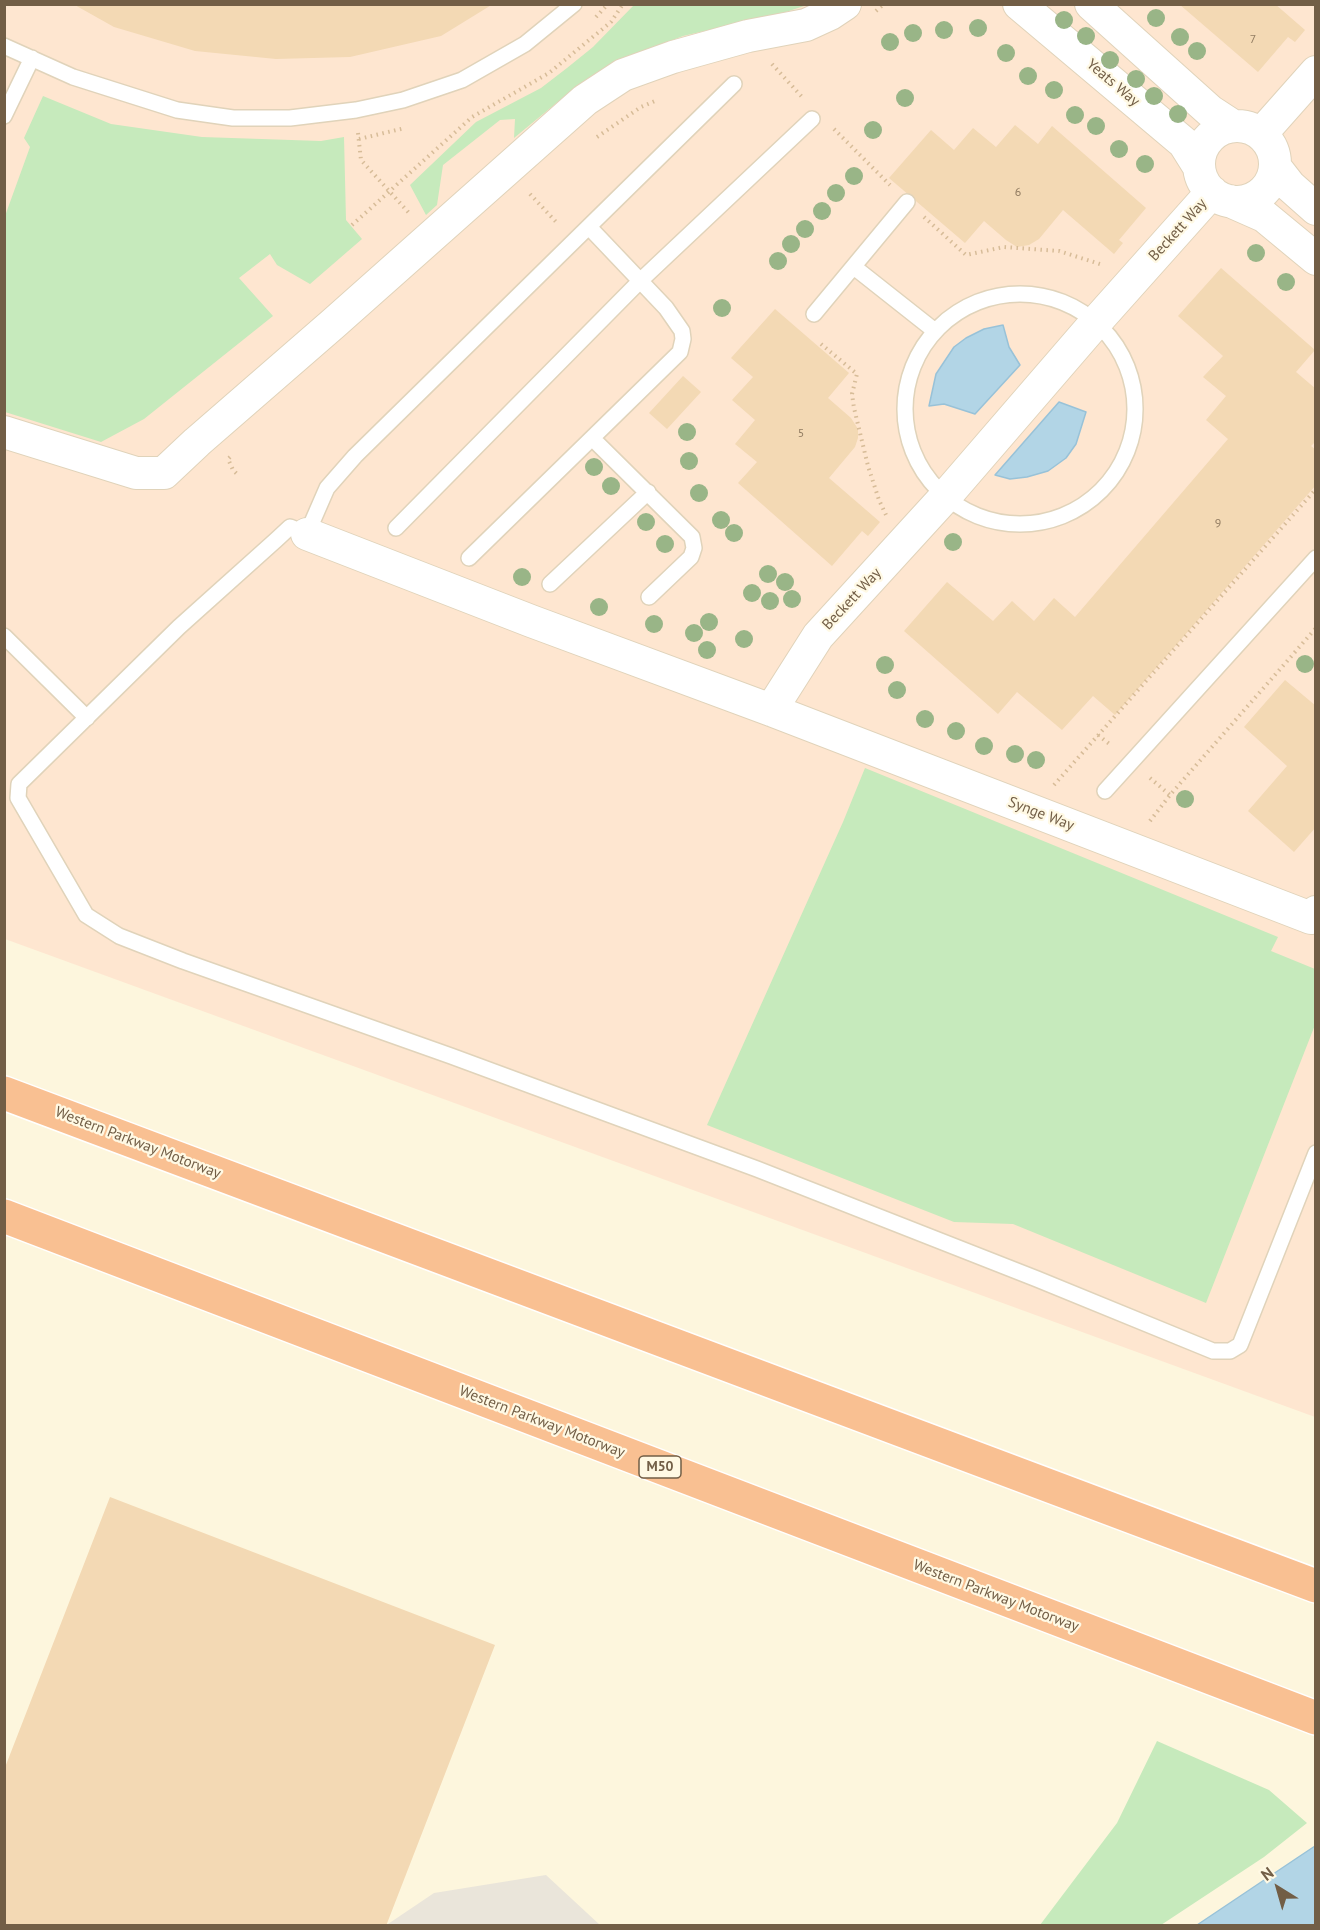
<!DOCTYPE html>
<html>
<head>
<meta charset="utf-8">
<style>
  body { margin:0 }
  #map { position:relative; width:1320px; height:1930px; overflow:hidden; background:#fdf6dd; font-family:"PT Sans",sans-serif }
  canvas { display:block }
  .frame { position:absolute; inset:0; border:6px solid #725e46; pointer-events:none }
  .north { position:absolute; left:1248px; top:1858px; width:60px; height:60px; -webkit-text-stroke:4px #fff9e4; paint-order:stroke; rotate:323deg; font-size:16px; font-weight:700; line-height:24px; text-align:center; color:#725e46 }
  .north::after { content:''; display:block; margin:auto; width:21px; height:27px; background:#725e46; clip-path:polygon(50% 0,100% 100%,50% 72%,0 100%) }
</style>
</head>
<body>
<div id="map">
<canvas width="1320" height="1930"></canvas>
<div class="frame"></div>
<div class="north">N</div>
</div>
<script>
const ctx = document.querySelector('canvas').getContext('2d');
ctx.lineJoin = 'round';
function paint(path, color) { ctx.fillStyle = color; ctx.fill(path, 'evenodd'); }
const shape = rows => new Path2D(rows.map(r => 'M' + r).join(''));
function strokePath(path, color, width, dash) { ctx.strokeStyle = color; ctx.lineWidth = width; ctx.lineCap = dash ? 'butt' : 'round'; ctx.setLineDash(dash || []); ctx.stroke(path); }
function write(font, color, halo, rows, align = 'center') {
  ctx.font = font + ' "PT Sans",sans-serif'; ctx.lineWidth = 4.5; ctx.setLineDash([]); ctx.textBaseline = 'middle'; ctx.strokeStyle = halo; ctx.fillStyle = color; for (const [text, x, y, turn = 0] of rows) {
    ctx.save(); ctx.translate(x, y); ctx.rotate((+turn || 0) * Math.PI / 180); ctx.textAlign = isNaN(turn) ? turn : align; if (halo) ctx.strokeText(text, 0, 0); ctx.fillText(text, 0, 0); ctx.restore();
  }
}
const commercial = shape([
  [4,5,1315,5,1315,1417,5,939]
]);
const industrial = shape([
  [546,1875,600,1925,385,1926,434,1893]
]);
const green = shape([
  [634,5,807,5,786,12,683,36,639,53,577,86,514,138,515,119,500,120,443,165,437,205,426,215,410,185,476,122,541,88,567,68,593,47],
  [43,96,111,124,202,137,321,141,344,137,346,220,362,239,310,284,277,265,270,254,239,278,273,316,144,419,101,442,5,412,5,216,30,147,24,138],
  [865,768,1278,937,1271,951,1315,969,1315,1025,1206,1303,1013,1224,954,1222,707,1125,843,822],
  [1157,1741,1269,1790,1307,1823,1264,1857,1161,1925,1040,1925,1117,1823]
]);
const water = shape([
  [1003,325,1009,347,1020,365,975,414,944,404,929,406,936,374,954,347,966,338,984,329,1003,325],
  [1059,402,1086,412,1076,444,1066,458,1048,471,1027,477,1010,479,995,475,1059,402],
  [1315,1846,1315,1925,1197,1925,1297,1858,1315,1846]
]);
const building = shape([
  [73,4,493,4,441,36,350,57,276,59,195,51,114,27],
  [1179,4,1275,4,1305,30,1295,42,1288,37,1258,72],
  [1015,125,1038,144,1052,126,1146,208,1119,240,1123,243,1114,254,1063,210,1039,239,1029,245,1017,247,1006,240,984,221,965,243,889,178,931,130,954,150,973,128,996,147],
  [1221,268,1315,350,1296,372,1316,389,1316,441,1311,446,1316,450,1316,485,1115,715,1093,696,1062,730,1017,692,998,714,904,631,947,582,993,621,1012,601,1034,621,1054,598,1075,617,1228,439,1206,420,1226,396,1203,377,1223,356,1178,316],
  [775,309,849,373,828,398,851,418,858,429,858,438,855,447,829,478,880,522,868,536,862,531,832,566,738,483,757,462,735,444,755,420,732,400,753,377,731,358],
  [683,376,701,392,667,429,649,413],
  [1285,680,1316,706,1316,827,1294,852,1248,811,1287,766,1244,727],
  [110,1497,495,1645,386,1926,4,1926,4,1770]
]);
const path = shape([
  [876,11,884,4],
  [596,17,608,4],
  [772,64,803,98],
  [834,129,890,185],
  [358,133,361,160,410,214],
  [597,137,641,107,655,101],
  [359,139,405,128],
  [530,194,558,224],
  [924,217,966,255,1004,247,1059,251,1103,265],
  [352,225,472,117,549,73,611,22,623,4],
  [821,344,857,374,852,394,854,408,868,466,879,500,886,515],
  [230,457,228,459,233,470,239,476],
  [1098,735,1112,746],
  [1150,778,1170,795],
  [1054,785,1316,489],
  [1150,821,1170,795,1316,628]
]);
const service = shape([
  [4,46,73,77,177,110,233,118,290,118,356,110,403,100,462,80,525,44,574,4],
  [734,84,355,456,327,488,307,534,290,527,276,540,179,627,19,784,18,798,86,915,119,936,183,961,451,1056,757,1169,1037,1279,1213,1351,1230,1351,1240,1345,1316,1153],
  [4,116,32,58],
  [589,227,666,308,682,331,683,339,680,352,592,438,692,537,694,548,691,557,649,597],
  [854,267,935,331],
  '905 409a115 115 0 1 1 230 0a115 115 0 1 1-230 0Z',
  [814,314,907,202],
  [396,528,640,281,812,119],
  [469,558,592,438],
  [550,584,648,492],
  [4,636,87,718],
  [1105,791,1316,558]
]);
const minor = shape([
  [1019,4,1184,143,1199,167],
  [1091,4,1210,111,1233,126],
  '1199 164a38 38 0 1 1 76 0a38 38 0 1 1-76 0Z',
  [1261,134,1316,72],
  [1276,168,1290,186,1316,209],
  [1230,201,1264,216,1316,259],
  [4,432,136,473,164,473,197,442,334,323,585,100,623,75,673,57,748,36,806,25,830,14,845,4],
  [307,534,531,621,771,710,1311,918,1316,912],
  [771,710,818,636,945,497,1096,322,1212,192]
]);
const motorway = shape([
  [4,1093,1316,1586],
  [4,1216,1316,1718]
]);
const trees = [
  [1156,18],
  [1064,20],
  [978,28],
  [944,30],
  [913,33],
  [1086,36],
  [1180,37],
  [890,42],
  [1197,51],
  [1006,53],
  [1110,60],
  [1028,76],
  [1136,79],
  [1054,90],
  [1154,96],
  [905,98],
  [1178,114],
  [1075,115],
  [1096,126],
  [873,130],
  [1119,149],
  [1145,164],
  [854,176],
  [836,193],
  [822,211],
  [805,229],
  [791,244],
  [1256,253],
  [778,261],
  [1286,282],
  [722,308],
  [687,432],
  [689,461],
  [594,467],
  [611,486],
  [699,493],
  [721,520],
  [646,522],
  [734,533],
  [953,542],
  [665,544],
  [768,574],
  [522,577],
  [785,582],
  [752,593],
  [792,599],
  [770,601],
  [599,607],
  [709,622],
  [654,624],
  [694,633],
  [744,639],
  [707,650],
  [1305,664],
  [885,665],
  [897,690],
  [925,719],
  [956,731],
  [984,746],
  [1015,754],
  [1036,760],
  [1185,799]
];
const numberNames = [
  ["7",1253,40],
  ["6",1018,193],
  ["5",801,434],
  ["9",1218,524]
];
const shields = [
  [660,1467,42]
];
const shieldNames = [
  ["M50",660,1467]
];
const streetNames = [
  ["Yeats Way",1113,83,40],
  ["Beckett Way",1178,230,-48],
  ["Beckett Way",852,599,-47],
  ["Synge Way",1041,814,21],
  ["Western Parkway Motorway",138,1143,21],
  ["Western Parkway Motorway",542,1422,21],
  ["Western Parkway Motorway",996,1596,21]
];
paint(commercial, '#fee6d0');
paint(industrial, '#eae5da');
paint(green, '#c6eabc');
paint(water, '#b2d5e6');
strokePath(water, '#98c2d8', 1.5);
paint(building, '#f3d9b4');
strokePath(service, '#e0d3ba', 18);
strokePath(minor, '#e0d3ba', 34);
strokePath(motorway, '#fff', 36);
strokePath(path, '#d7bc98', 4, [1.5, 4.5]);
strokePath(service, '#fff', 15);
strokePath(minor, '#fff', 32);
strokePath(motorway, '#f9c092', 33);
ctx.fillStyle = '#99b587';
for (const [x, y] of trees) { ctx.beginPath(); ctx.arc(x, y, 9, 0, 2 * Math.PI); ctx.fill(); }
write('12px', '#927d62', null, numberNames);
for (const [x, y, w] of shields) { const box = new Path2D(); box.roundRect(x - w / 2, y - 11, w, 22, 4.5); ctx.fillStyle = '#fff9e4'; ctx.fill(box); strokePath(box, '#725e46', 1.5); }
write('bold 14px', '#725e46', null, shieldNames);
write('15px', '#725e46', '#fff9e4', streetNames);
</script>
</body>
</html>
